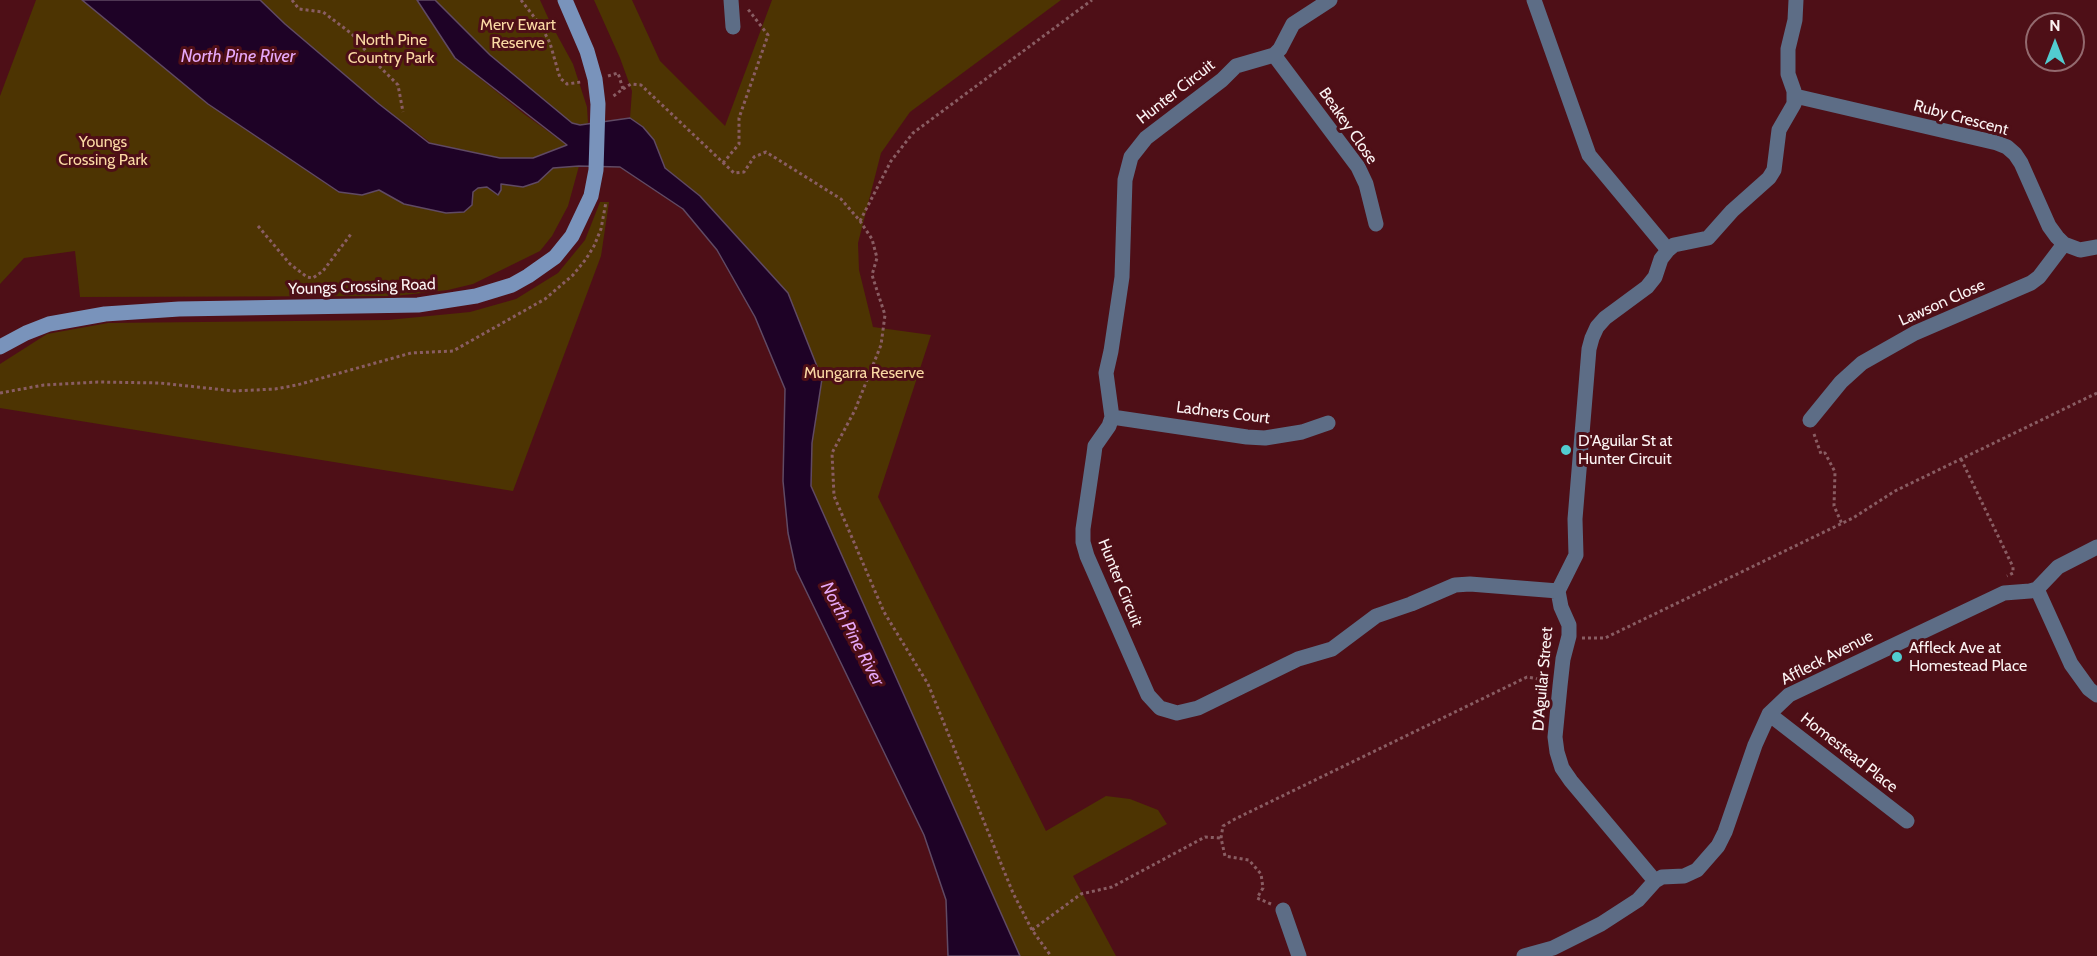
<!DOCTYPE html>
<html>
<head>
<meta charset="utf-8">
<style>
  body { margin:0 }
  #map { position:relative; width:2097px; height:956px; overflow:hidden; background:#4e0f17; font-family:Cabin,sans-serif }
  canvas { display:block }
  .north { position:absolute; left:2025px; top:12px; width:60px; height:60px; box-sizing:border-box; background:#4e0f17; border:2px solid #936a6f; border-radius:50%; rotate:0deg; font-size:16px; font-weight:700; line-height:24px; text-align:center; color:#fbf3f3 }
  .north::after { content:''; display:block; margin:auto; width:21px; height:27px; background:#52ccd0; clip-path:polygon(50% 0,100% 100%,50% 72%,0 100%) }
</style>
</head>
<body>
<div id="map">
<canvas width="2097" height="956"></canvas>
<div class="north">N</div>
</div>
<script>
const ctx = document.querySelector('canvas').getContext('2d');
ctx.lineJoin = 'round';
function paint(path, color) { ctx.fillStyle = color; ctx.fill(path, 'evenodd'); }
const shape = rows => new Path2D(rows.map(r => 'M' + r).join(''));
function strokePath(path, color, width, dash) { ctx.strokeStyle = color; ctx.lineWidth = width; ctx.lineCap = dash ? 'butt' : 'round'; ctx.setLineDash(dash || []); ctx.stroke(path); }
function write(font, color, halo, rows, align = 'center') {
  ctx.font = font + ' Cabin,sans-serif'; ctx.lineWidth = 6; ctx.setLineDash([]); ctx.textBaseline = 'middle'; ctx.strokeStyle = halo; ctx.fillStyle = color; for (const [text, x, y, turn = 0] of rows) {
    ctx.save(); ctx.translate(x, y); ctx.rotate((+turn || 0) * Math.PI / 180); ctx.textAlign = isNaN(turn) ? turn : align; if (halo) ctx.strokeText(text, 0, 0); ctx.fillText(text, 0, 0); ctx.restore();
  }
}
const green = shape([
  [36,0,82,0,208,104,339,192,362,195,379,190,404,204,473,192,478,188,501,184,538,182,553,168,579,166,568,206,552,236,540,251,473,284,448,290,395,296,80,297,75,251,24,258,0,284,0,96],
  [260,0,417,0,455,58,524,114,567,145,533,158,500,158,431,143,379,104,285,24],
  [435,0,540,0,550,22,573,64,587,107,588,123,580,126,572,123,490,55],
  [594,0,632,0,660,61,725,126,772,0,1061,0,910,112,881,153,858,243,859,270,873,327,931,335,878,497,1046,831,1106,796,1130,799,1158,810,1167,824,1073,876,1116,956,1020,956,811,486,812,443,822,379,700,196,665,168,654,140,643,127,630,118,632,91,620,58],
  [600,202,609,202,601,256,513,491,0,408,0,364,47,334,108,323,388,320,470,312,516,299,558,273,585,240]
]);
const water = shape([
  [82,0,260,0,285,24,379,104,429,143,500,158,533,158,567,145,455,58,417,0,435,0,490,55,572,123,580,125,630,118,643,127,654,140,665,168,700,196,788,293,822,379,812,443,811,486,1020,956,948,956,946,900,924,835,796,570,788,533,783,481,785,389,755,317,717,250,683,209,620,167,579,166,553,168,538,182,523,187,501,184,501,190,498,195,487,187,478,188,473,192,472,205,464,212,446,213,404,204,379,190,362,195,339,192,208,104,82,0]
]);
const path = shape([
  [292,0,299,9,323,12,352,34,374,61,398,85,403,112],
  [521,0,541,26,550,43,560,78,567,84,581,82],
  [608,76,618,73,623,89,612,97],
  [623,89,631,84,641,85,734,173,744,172,754,157,766,152,841,199,860,221,872,239,877,258,872,275,885,315,881,345,855,410,832,453,834,496,884,612,928,684,1013,893,1032,930,1051,956],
  [723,163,739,144,739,118,768,35,747,8],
  [860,221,891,161,913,133,1092,0],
  [258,226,290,264,307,277,313,278,323,271,351,234],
  [0,393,44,385,98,382,160,383,234,391,275,389,297,385,411,353,453,351,545,299,573,275,586,259,594,246,601,229,606,202],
  [1814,434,1821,454,1825,453,1835,472,1834,506,1842,524],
  [1961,459,2013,567,2013,573,2007,576],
  [1582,638,1605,638,1853,518,1895,491,2097,393],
  [1271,904,1257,898,1263,888,1261,874,1249,860,1225,856,1221,838,1223,826,1235,819,1527,677,1538,679,1547,684],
  [1032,930,1081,894,1112,887,1205,837,1220,838]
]);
const minor = shape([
  [731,0,733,27],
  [1330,0,1293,24,1280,49,1274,55,1236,66,1222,80,1146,138,1131,157,1125,180,1122,277,1111,351,1106,373,1112,417,1109,426,1095,446,1094,454,1083,529,1083,542,1087,556,1148,695,1160,708,1177,713,1198,708,1298,659,1332,649,1376,616,1411,604,1455,585,1470,584,1558,591],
  [1534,0,1589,155,1668,250],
  [1274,55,1358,167,1366,184,1376,224],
  [1795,96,1997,143,2007,147,2015,154,2021,163,2049,226,2057,237,2064,244,2080,250,2097,247],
  [1112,417,1247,437,1265,438,1302,432,1328,423],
  [1810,420,1841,382,1862,363,1915,333,2031,283,2039,277,2064,244],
  [2037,589,2071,664,2089,689,2097,695],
  [1769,714,1907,821],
  [1655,881,1571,781,1562,768,1557,752,1555,737,1560,686,1563,659,1569,636,1569,625,1561,607,1558,591,1576,555,1575,519,1589,349,1592,338,1597,327,1605,318,1647,287,1655,277,1661,259,1668,250,1674,245,1708,238,1732,211,1769,178,1774,170,1779,130,1794,104,1794,91,1788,74,1788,49,1795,20,1796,0],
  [1283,910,1299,956],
  [1524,956,1553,948,1601,924,1638,900,1655,881,1662,877,1684,876,1697,870,1718,846,1725,832,1755,745,1769,714,1789,695,2004,593,2030,591,2037,589,2058,567,2097,547]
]);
const secondary = shape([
  [0,347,26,333,49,324,105,314,179,309,418,305,476,296,512,285,528,276,555,257,572,236,591,196,596,170,598,104,595,79,587,51,565,0]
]);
const markers = [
  [1566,450,6,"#52ccd0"],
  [1897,657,6,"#52ccd0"]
];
const parkNames = [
  ["Merv Ewart",518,25],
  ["Reserve",518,43],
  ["North Pine",391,40],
  ["Country Park",391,58],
  ["Youngs",103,142],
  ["Crossing Park",103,160],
  ["Mungarra Reserve",864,373]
];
const streetNames = [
  ["Hunter Circuit",1176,92,-38],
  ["Ruby Crescent",1961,118,15],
  ["Beakey Close",1348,126,55],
  ["Youngs Crossing Road",362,287,-2],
  ["Lawson Close",1942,303,-24],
  ["Ladners Court",1223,413,7],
  ["Hunter Circuit",1120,583,68],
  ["Affleck Avenue",1827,658,-27],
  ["D'Aguilar Street",1543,679,-85],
  ["Homestead Place",1849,753,38]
];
const poiNames = [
  ["D'Aguilar St at",1578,441],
  ["Hunter Circuit",1578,459],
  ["Affleck Ave at",1909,648],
  ["Homestead Place",1909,666]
];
const waterNames = [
  ["North Pine River",238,57],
  ["North Pine River",852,634,62]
];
paint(green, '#4d3402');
paint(water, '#1e0226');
strokePath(water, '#604a64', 1.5);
strokePath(path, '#895d63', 3, [3, 3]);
strokePath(minor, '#5d6d86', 15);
strokePath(secondary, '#7993bb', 15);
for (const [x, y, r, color] of markers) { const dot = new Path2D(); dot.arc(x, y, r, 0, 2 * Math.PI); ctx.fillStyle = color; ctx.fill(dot); strokePath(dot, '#4e0f17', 2); }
write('16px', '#fad8a3', '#4e0f17', parkNames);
write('16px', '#fbf3f3', '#4e0f17', streetNames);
write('16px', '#fbf3f3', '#4e0f17', poiNames, 'left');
write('italic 18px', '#e6a8f9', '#4e0f17', waterNames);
</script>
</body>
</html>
